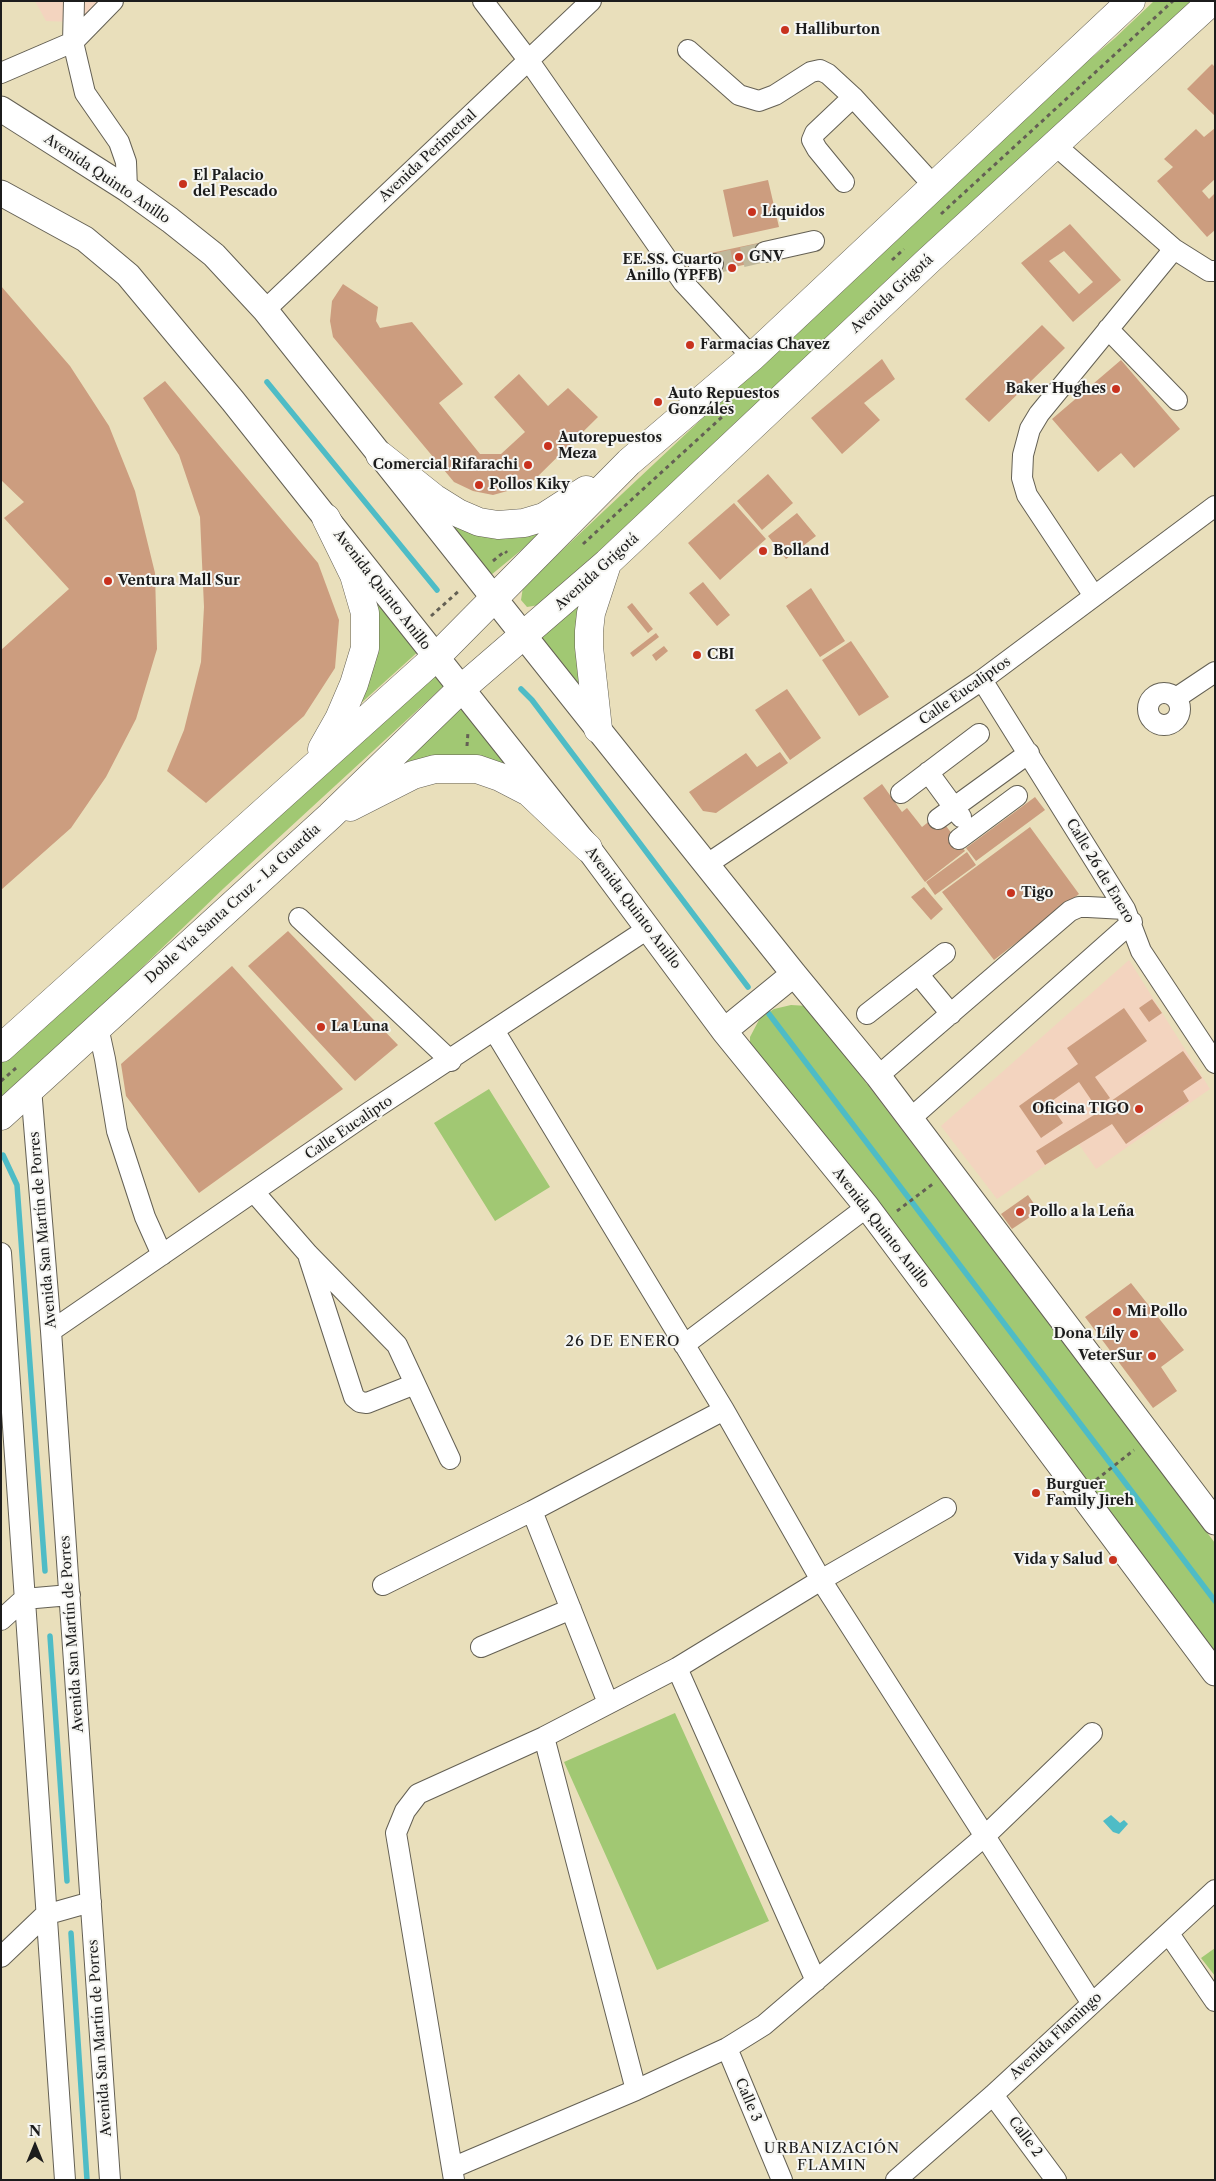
<!DOCTYPE html>
<html>
<head>
<meta charset="utf-8">
<style>
  body { margin:0 }
  #map { position:relative; width:1216px; height:2181px; overflow:hidden; background:#e9dfbb; font-family:"Libre Caslon Text",serif }
  canvas { display:block }
  .frame { position:absolute; inset:0; border:2px solid #1c1c1c; pointer-events:none }
  .north { position:absolute; left:10px; top:2121px; width:50px; height:50px; -webkit-text-stroke:4px #f6f6f2; paint-order:stroke; rotate:0deg; font-size:14px; font-weight:700; line-height:20px; text-align:center; color:#1c1c1c }
  .north::after { content:''; display:block; margin:auto; width:18px; height:22px; background:#1c1c1c; clip-path:polygon(50% 0,100% 100%,50% 72%,0 100%) }
</style>
</head>
<body>
<div id="map">
<canvas width="1216" height="2181"></canvas>
<div class="frame"></div>
<div class="north">N</div>
</div>
<script>
const ctx = document.querySelector('canvas').getContext('2d');
ctx.lineJoin = 'round';
function paint(path, color) { ctx.fillStyle = color; ctx.fill(path, 'evenodd'); }
const shape = rows => new Path2D(rows.map(r => 'M' + r).join(''));
function strokePath(path, color, width, dash) { ctx.strokeStyle = color; ctx.lineWidth = width; ctx.lineCap = dash ? 'butt' : 'round'; ctx.setLineDash(dash || []); ctx.stroke(path); }
function write(font, color, halo, rows, align = 'center') {
  ctx.font = font + ' "Libre Caslon Text",serif'; ctx.lineWidth = 4; ctx.setLineDash([]); ctx.textBaseline = 'middle'; ctx.strokeStyle = halo; ctx.fillStyle = color; for (const [text, x, y, turn = 0] of rows) {
    ctx.save(); ctx.translate(x, y); ctx.rotate((+turn || 0) * Math.PI / 180); ctx.textAlign = isNaN(turn) ? turn : align; if (halo) ctx.strokeText(text, 0, 0); ctx.fillText(text, 0, 0); ctx.restore();
  }
}
const built = shape([
  [35,1,106,1,93,15,72,22,46,21],
  [1129,960,1210,1089,1096,1169,1078,1143,997,1199,941,1126]
]);
const green = shape([
  [1154,1,1191,1,1077,111,825,339,545,602,539,605,527,607,521,600,523,587,1038,103,1115,38],
  [576,505,491,575,434,507,452,518],
  [362,578,421,649,349,714],
  [596,589,582,689,535,642],
  [438,668,448,682,224,888,95,1013,1,1100,1,1059],
  [464,703,542,797,515,778,381,779],
  [791,1005,808,1006,1215,1543,1215,1658,750,1046,750,1037,760,1018,774,1009],
  [489,1089,550,1187,495,1221,434,1123],
  [675,1713,769,1921,657,1970,564,1762],
  [1215,1948,1215,1976,1201,1958]
]);
const water = shape([
  [1111,1815,1120,1823,1124,1820,1128,1824,1119,1834,1113,1832,1103,1821]
]);
const stream = shape([
  [267,382,437,590],
  [521,689,532,700,748,987],
  [769,1014,1215,1601],
  [3,1155,17,1185,45,1571],
  [50,1636,67,1881],
  [71,1933,87,2180]
]);
const building = shape([
  [1212,64,1215,67,1215,116,1187,89],
  [1215,128,1215,179,1202,191,1209,199,1215,193,1215,230,1207,237,1157,181,1173,167,1164,159,1196,129,1204,137],
  [768,180,779,227,733,237,723,190],
  [1070,224,1121,280,1073,322,1021,263],
  [1064,251,1093,282,1079,294,1049,261],
  [763,242,767,260,715,271,711,253],
  [343,284,378,307,376,321,380,328,412,322,463,384,439,403,480,454,501,454,525,432,494,397,519,374,548,406,568,388,598,417,529,485,493,495,473,491,454,482,333,337,330,321,332,301],
  [1,286,70,366,109,426,135,491,155,573,157,649,136,719,106,777,71,828,1,890,1,650,69,589,4,518,24,502,1,480],
  [1042,325,1065,348,989,422,965,399],
  [882,359,895,379,864,403,880,420,842,454,811,418],
  [1121,360,1180,429,1134,468,1121,453,1098,472,1052,419],
  [165,381,318,563,339,620,335,668,304,716,206,803,167,771,184,730,201,662,204,607,200,517,179,455,143,398],
  [768,474,793,503,762,530,737,501],
  [734,503,766,539,720,580,688,543],
  [797,513,816,536,786,559,768,536],
  [703,582,730,615,717,626,689,593],
  [811,588,845,641,820,657,786,606],
  [632,603,653,629,648,633,627,607],
  [656,633,659,637,633,657,630,653],
  [851,641,889,697,859,716,822,660],
  [664,646,668,651,656,661,652,655],
  [787,689,821,738,790,760,755,710],
  [780,752,788,763,716,813,703,811,689,792,746,753,757,767],
  [882,784,902,812,907,808,922,827,931,820,943,822,965,851,925,882,863,798],
  [1035,797,1045,810,976,861,966,848],
  [1030,827,1079,894,994,960,942,892],
  [967,852,976,865,935,895,926,882],
  [924,887,943,909,931,920,911,897],
  [288,931,398,1045,355,1081,248,966],
  [232,966,343,1089,199,1193,126,1096,121,1064],
  [1152,999,1162,1013,1149,1022,1139,1008],
  [1124,1008,1147,1041,1095,1077,1110,1098,1096,1107,1079,1082,1049,1103,1063,1123,1041,1138,1019,1106,1078,1064,1067,1048],
  [1183,1051,1202,1078,1183,1091,1189,1101,1126,1144,1112,1124,1045,1165,1036,1151,1102,1110,1101,1108],
  [1028,1195,1039,1211,1012,1229,1001,1214],
  [1131,1283,1184,1350,1161,1367,1177,1391,1153,1408,1085,1317]
]);
const minorTunnel = shape([
  [713,264,765,252]
]);
const path = shape([
  [941,214,1173,1],
  [892,260,904,249],
  [583,544,733,407],
  [493,561,505,551,507,553],
  [431,616,460,590],
  [467,746,468,732],
  [1,1081,16,1068],
  [897,1211,934,1183],
  [1096,1480,1134,1450]
]);
const minor = shape([
  [74,1,73,42,85,93,119,142,126,162,127,189],
  [483,1,529,61,683,282,752,357],
  [688,50,739,95,759,101,775,95,811,72,820,70,828,74,853,97,933,185],
  [1,73,73,42,113,1],
  [1055,145,1174,249,1209,271,1215,271],
  [844,182,817,149,812,140,815,133,853,97],
  [765,252,814,241],
  [699,268,713,264],
  [265,310,591,1],
  [1108,329,1177,400],
  [1094,596,1027,495,1022,478,1023,455,1030,429,1039,414,1174,249],
  [982,680,1125,909,1141,951,1215,1063],
  '1148 709a16 16 0 1 1 32 0a16 16 0 1 1-32 0Z',
  [1176,698,1215,672],
  [928,772,961,817],
  [901,793,979,734],
  [938,819,1029,753],
  [959,839,1017,796],
  [706,865,982,680,1215,506],
  [299,918,451,1061],
  [918,974,951,1014],
  [867,1014,945,953],
  [98,1027,105,1059,117,1131,145,1217,162,1255],
  [495,1032,724,1410,821,1580,1091,2002],
  [878,1076,1070,911,1079,907,1088,907,1125,909],
  [31,1088,51,1331,110,2180],
  [911,1118,1132,922],
  [254,1192,308,1254,397,1345,450,1459],
  [1,1253,65,2180],
  [309,1258,354,1397,360,1402,367,1403,415,1384],
  [51,1331,371,1111,649,928],
  [684,1345,867,1207],
  [532,1511,608,1703],
  [383,1585,532,1511,724,1410],
  [1,1620,24,1599,70,1595],
  [481,1647,571,1609],
  [677,1668,816,1981],
  [544,1737,636,2090],
  [1169,1934,1215,2001],
  [1,1957,45,1915,91,1902],
  [727,2048,782,2180],
  [993,2095,1056,2180],
  [452,2168,636,2090,727,2048,764,2025,985,1836,1092,1733],
  [454,2180,396,1833,405,1811,418,1794,544,1737,677,1668,821,1580,946,1508],
  [896,2180,993,2095,1215,1890]
]);
const major = shape([
  [1,109,127,189,170,220,214,255,265,310,598,729,794,974,878,1076,1215,1522],
  [1,193,85,239,128,275,233,401,588,848,724,1031,867,1207,1215,1673],
  [724,1031,794,974]
]);
const highway = shape([
  [380,455,434,498,458,513,479,522,498,525,524,523,544,517,586,490],
  [598,729,589,647,589,631,591,613,607,564],
  [322,749,339,719,354,684,365,648,365,613,354,575,326,518],
  [350,807,413,775,435,769,477,769,500,777,529,792,588,848],
  [1,1048,436,657,629,462,752,357,1131,1],
  [1,1116,330,816,461,689,607,563,929,260,1212,1]
]);
const markers = [
  [785,30,5,"#c8321e"],
  [183,184,5,"#c8321e"],
  [752,212,5,"#c8321e"],
  [739,257,5,"#c8321e"],
  [732,268,5,"#c8321e"],
  [690,345,5,"#c8321e"],
  [1116,389,5,"#c8321e"],
  [658,402,5,"#c8321e"],
  [548,446,5,"#c8321e"],
  [528,465,5,"#c8321e"],
  [479,485,5,"#c8321e"],
  [763,551,5,"#c8321e"],
  [108,581,5,"#c8321e"],
  [697,655,5,"#c8321e"],
  [1011,893,5,"#c8321e"],
  [321,1027,5,"#c8321e"],
  [1139,1109,5,"#c8321e"],
  [1020,1212,5,"#c8321e"],
  [1117,1312,5,"#c8321e"],
  [1134,1334,5,"#c8321e"],
  [1152,1356,5,"#c8321e"],
  [1036,1493,5,"#c8321e"],
  [1113,1560,5,"#c8321e"]
];
const poiNames = [
  ["Halliburton",795,30],
  ["El Palacio",193,176],
  ["del Pescado",193,192],
  ["Liquidos",762,212],
  ["GNV",749,257],
  ["EE.SS. Cuarto",722,260,"right"],
  ["Anillo (YPFB)",722,276,"right"],
  ["Farmacias Chavez",700,345],
  ["Baker Hughes",1106,389,"right"],
  ["Auto Repuestos",668,394],
  ["Gonzáles",668,410],
  ["Autorepuestos",558,438],
  ["Meza",558,454],
  ["Comercial Rifarachi",518,465,"right"],
  ["Pollos Kiky",489,485],
  ["Bolland",773,551],
  ["Ventura Mall Sur",118,581],
  ["CBI",707,655],
  ["Tigo",1021,893],
  ["La Luna",331,1027],
  ["Oficina TIGO",1129,1109,"right"],
  ["Pollo a la Leña",1030,1212],
  ["Mi Pollo",1127,1312],
  ["Dona Lily",1124,1334,"right"],
  ["VeterSur",1142,1356,"right"],
  ["Burguer",1046,1485],
  ["Family Jireh",1046,1501],
  ["Vida y Salud",1103,1560,"right"]
];
const streetNames = [
  ["Avenida Perimetral",428,156,-43],
  ["Avenida Quinto Anillo",107,179,34],
  ["Avenida Grigotá",892,294,-43],
  ["Avenida Grigotá",597,572,-42],
  ["Avenida Quinto Anillo",382,590,52],
  ["Calle Eucaliptos",965,691,-35],
  ["Calle 26 de Enero",1100,871,59],
  ["Doble Vía Santa Cruz - La Guardia",233,904,-42],
  ["Avenida Quinto Anillo",633,908,53],
  ["Calle Eucalipto",349,1128,-34],
  ["Avenida Quinto Anillo",881,1228,52],
  ["Avenida San Martín de Porres",43,1230,-95],
  ["Avenida San Martín de Porres",72,1634,-94],
  ["Avenida Flamingo",1056,2036,-43],
  ["Avenida San Martín de Porres",100,2038,-94],
  ["Calle 3",748,2100,67],
  ["Calle 2",1025,2137,53]
];
const neighbourhoodNames = [
  ["26 DE ENERO",623,1342],
  ["URBANIZACIÓN",832,2149],
  ["FLAMIN",832,2166]
];
paint(built, '#f3d4bf');
paint(green, '#a1c873');
paint(water, '#4ebcc6');
strokePath(stream, '#4ebcc6', 5.5);
paint(building, '#cc9d7f');
strokePath(minorTunnel, '#c0b89b', 20, [20, 10]);
strokePath(minor, '#646054', 22);
strokePath(major, '#646054', 27);
strokePath(highway, '#646054', 29);
strokePath(path, '#646054', 3, [4, 4]);
strokePath(minor, '#fff', 20);
strokePath(major, '#fff', 25);
strokePath(highway, '#fff', 28);
for (const [x, y, r, color] of markers) { const dot = new Path2D(); dot.arc(x, y, r, 0, 2 * Math.PI); ctx.fillStyle = color; ctx.fill(dot); strokePath(dot, '#f6f6f2', 2); }
write('bold 14px', '#1c1c1c', '#f6f6f2', poiNames, 'left');
write('14px', '#1c1c1c', '#f6f6f2', streetNames);
ctx.letterSpacing = '1px';
write('15px', '#1c1c1c', '#f6f6f2', neighbourhoodNames);
ctx.letterSpacing = '0px';
</script>
</body>
</html>
